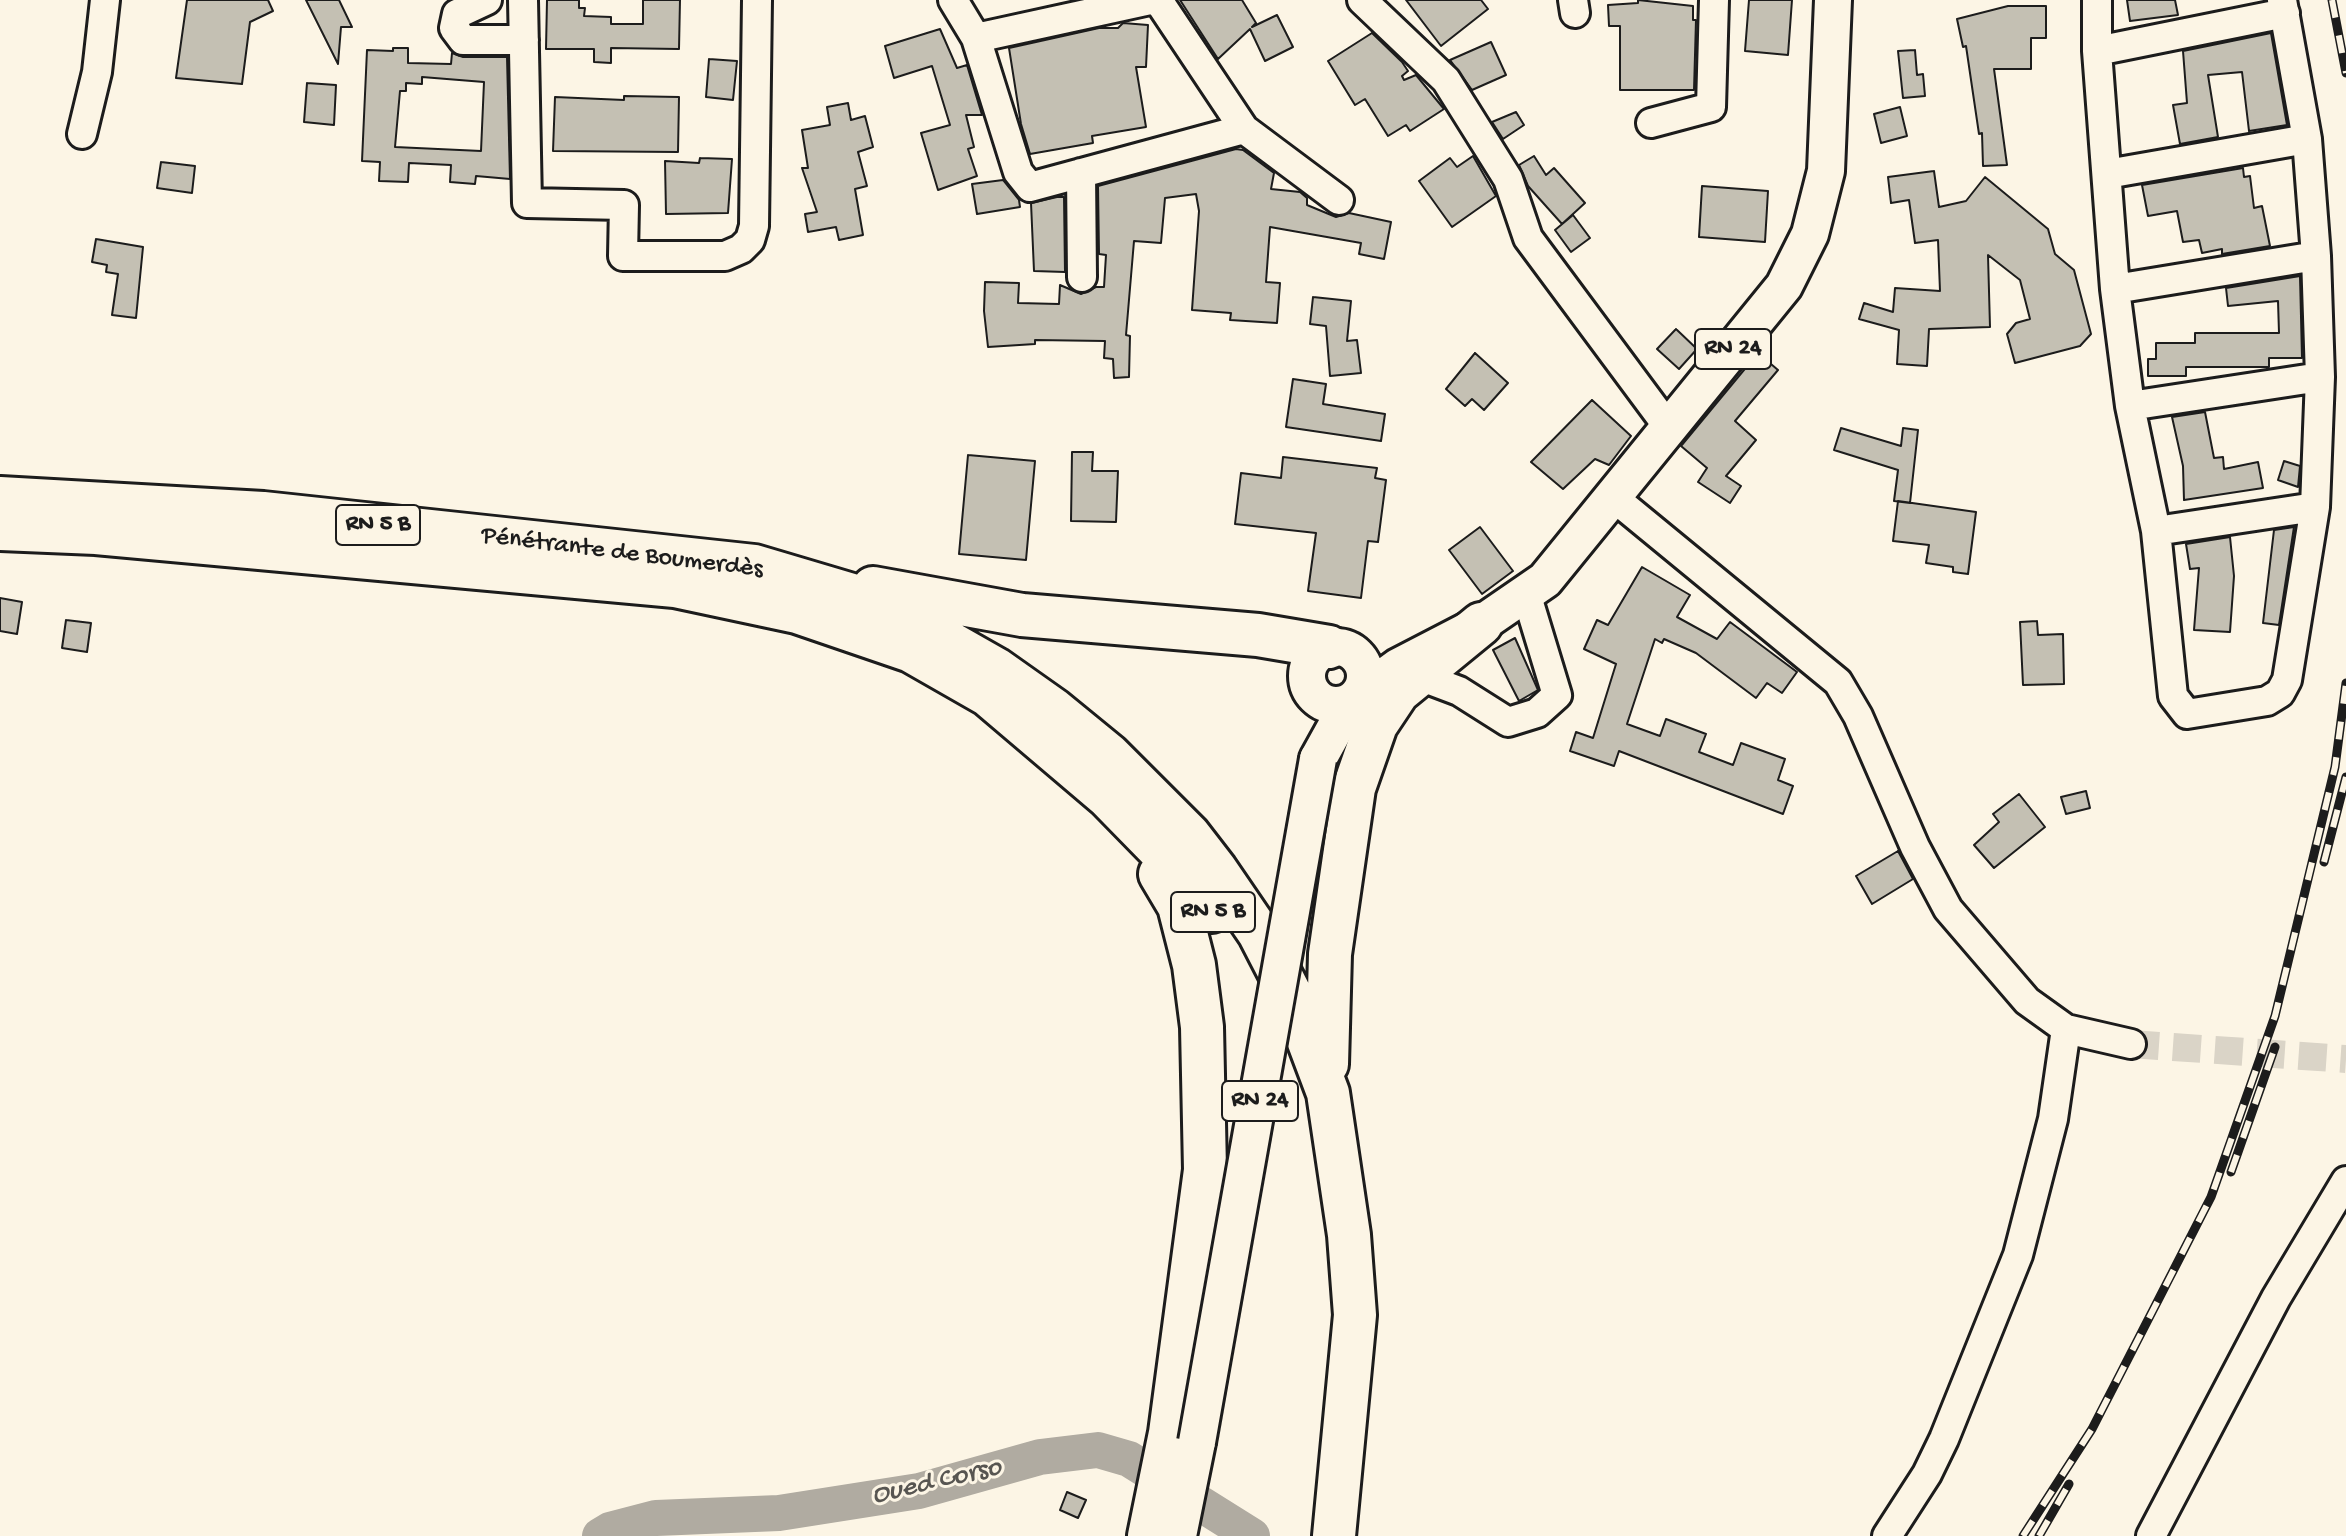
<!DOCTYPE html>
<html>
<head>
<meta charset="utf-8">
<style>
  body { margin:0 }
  canvas { display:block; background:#fcf5e5 }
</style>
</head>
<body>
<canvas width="2346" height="1536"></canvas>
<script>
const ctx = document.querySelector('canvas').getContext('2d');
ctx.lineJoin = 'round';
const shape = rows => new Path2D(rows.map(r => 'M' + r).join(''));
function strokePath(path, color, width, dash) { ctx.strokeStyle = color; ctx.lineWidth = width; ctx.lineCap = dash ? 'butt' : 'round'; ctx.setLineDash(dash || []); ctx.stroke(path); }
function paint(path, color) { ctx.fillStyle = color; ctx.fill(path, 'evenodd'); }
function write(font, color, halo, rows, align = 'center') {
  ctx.font = font + ' "Gochi Hand",sans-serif'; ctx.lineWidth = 6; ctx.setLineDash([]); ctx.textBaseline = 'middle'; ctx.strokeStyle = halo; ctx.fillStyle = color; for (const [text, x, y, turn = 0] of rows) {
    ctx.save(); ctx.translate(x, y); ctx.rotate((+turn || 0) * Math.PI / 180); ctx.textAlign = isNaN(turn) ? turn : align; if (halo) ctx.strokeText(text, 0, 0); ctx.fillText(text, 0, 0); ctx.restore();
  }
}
const river = shape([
  [600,1536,610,1530,656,1518,779,1513,919,1491,1040,1457,1098,1450,1129,1459,1252,1536]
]);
const building = shape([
  [187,0,268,0,273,11,250,22,242,84,176,78,187,0],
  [306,0,339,0,352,27,341,27,338,64,306,0],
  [547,0,579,0,579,8,585,8,584,16,611,17,611,24,643,24,643,0,680,0,679,49,611,48,611,63,594,62,594,49,546,49,547,0],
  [1180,0,1242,0,1256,23,1252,27,1277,15,1293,47,1265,61,1250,29,1218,59,1180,0],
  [1406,0,1481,0,1488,9,1441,46,1406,0],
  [1638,0,1693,6,1693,20,1696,20,1694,90,1620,90,1620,26,1609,26,1608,5,1638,3,1638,0],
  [1749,0,1792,0,1788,55,1745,51,1749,0],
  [2127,0,2175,0,2178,15,2130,21,2127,0],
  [2008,6,2046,6,2046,38,2031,38,2031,69,1994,69,2007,165,1983,166,1982,133,1979,134,1966,46,1963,47,1957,19,2008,6],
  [1123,23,1148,25,1146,67,1136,67,1146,127,1092,136,1093,143,1030,154,1021,124,1009,48,1099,28,1118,28,1123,23],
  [940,29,957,68,967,65,982,115,966,115,974,147,968,149,977,176,938,190,921,133,950,125,932,66,894,78,885,46,940,29],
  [1372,33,1402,62,1408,71,1402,76,1404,80,1416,75,1444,109,1410,131,1406,125,1388,136,1365,99,1355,105,1328,61,1372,33],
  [2271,33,2287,125,2249,131,2242,72,2208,75,2218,137,2180,144,2173,105,2187,103,2183,51,2271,33],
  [1491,42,1506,75,1472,90,1450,60,1491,42],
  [393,48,408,48,408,63,451,64,452,53,463,57,507,57,510,179,476,176,475,184,450,182,451,165,409,163,408,182,379,181,380,162,362,161,367,50,393,51,393,48],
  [422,77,484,82,481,151,395,147,400,91,406,91,406,83,422,84,422,77],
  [1915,50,1917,75,1923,74,1925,96,1903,98,1898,51,1915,50],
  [709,59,737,61,733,100,706,97,709,59],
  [307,83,336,85,334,125,304,122,307,83],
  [624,96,679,97,678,152,553,151,555,97,624,100,624,96],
  [848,103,851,120,865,116,873,147,858,152,867,186,855,189,863,235,839,240,836,227,808,232,805,214,817,212,802,168,808,168,802,130,830,125,827,107,848,103],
  [1900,107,1907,136,1881,143,1874,114,1900,107],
  [1516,112,1524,125,1503,139,1492,122,1516,112],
  [1236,149,1243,150,1274,173,1271,189,1300,192,1307,198,1307,205,1336,217,1349,213,1391,222,1384,259,1359,254,1361,243,1270,227,1266,282,1280,283,1277,323,1230,320,1231,313,1192,310,1199,211,1196,194,1165,198,1161,243,1134,241,1126,335,1130,336,1129,377,1114,378,1113,359,1104,358,1105,341,1035,340,1035,344,988,347,984,311,985,282,1019,283,1018,303,1059,304,1060,285,1081,294,1096,287,1104,287,1106,255,1099,254,1098,186,1236,149],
  [1473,156,1496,196,1452,227,1419,181,1450,158,1457,167,1473,156],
  [1534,156,1546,175,1554,168,1585,203,1562,224,1528,186,1519,165,1534,156],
  [700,158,732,159,728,213,666,214,665,161,699,163,700,158],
  [161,162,195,166,192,193,157,188,161,162],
  [2243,168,2244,177,2250,176,2254,208,2262,206,2270,246,2222,254,2222,249,2202,253,2199,240,2183,242,2177,211,2148,216,2142,185,2243,168],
  [1934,171,1939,207,1966,201,1985,177,2048,229,2055,254,2074,270,2091,334,2080,346,2015,363,2007,334,2016,323,2030,319,2020,280,1988,255,1990,327,1929,329,1927,366,1897,364,1899,330,1859,319,1864,303,1893,312,1895,288,1940,291,1938,240,1915,243,1909,200,1891,203,1888,177,1934,171],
  [1003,180,1019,200,1020,207,977,214,972,184,1003,180],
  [1702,186,1768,191,1765,242,1699,237,1702,186],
  [1057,197,1064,197,1065,272,1034,271,1031,203,1057,197],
  [1573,215,1590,238,1571,252,1555,230,1573,215],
  [96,239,143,247,136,318,112,315,118,274,106,272,107,265,92,262,96,239],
  [2300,276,2302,358,2269,358,2269,367,2186,367,2186,376,2148,376,2148,359,2156,359,2156,343,2195,343,2195,333,2279,333,2278,301,2228,306,2226,288,2300,276],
  [1313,297,1351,301,1347,341,1357,340,1361,373,1330,376,1326,326,1310,324,1313,297],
  [1676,329,1697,349,1679,369,1657,349,1676,329],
  [1475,353,1508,383,1484,410,1472,399,1465,406,1446,389,1475,353],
  [1758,353,1778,370,1735,421,1756,440,1726,476,1741,486,1730,503,1698,482,1707,468,1681,446,1758,353],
  [1293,379,1326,384,1323,404,1385,414,1381,441,1286,427,1293,379],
  [1592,400,1631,436,1609,465,1595,459,1563,489,1531,462,1592,400],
  [2205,412,2214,458,2223,457,2224,469,2258,462,2263,488,2184,500,2183,466,2172,417,2205,412],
  [1841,428,1901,446,1903,428,1918,430,1910,503,1894,501,1898,470,1834,450,1841,428],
  [1072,452,1093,452,1092,471,1118,471,1116,522,1071,521,1072,452],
  [968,455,1035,461,1026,560,959,554,968,455],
  [1283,457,1377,468,1375,478,1386,480,1378,542,1368,541,1361,598,1308,591,1316,533,1235,524,1241,473,1281,478,1283,457],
  [2284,461,2300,466,2298,487,2278,480,2284,461],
  [1898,501,1976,512,1968,574,1953,572,1953,567,1926,563,1929,545,1893,541,1898,501],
  [1480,527,1513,571,1482,594,1449,550,1480,527],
  [2294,527,2279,625,2263,623,2274,530,2294,527],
  [2230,537,2234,576,2230,632,2194,630,2199,568,2190,569,2186,544,2230,537],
  [1642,567,1690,595,1677,617,1717,639,1730,622,1797,672,1782,693,1767,683,1756,698,1696,653,1664,639,1662,643,1655,639,1627,724,1660,736,1666,719,1706,734,1699,752,1733,765,1741,743,1785,759,1778,780,1793,786,1783,814,1619,751,1614,766,1570,751,1576,732,1593,738,1616,664,1584,649,1597,620,1608,625,1642,567],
  [0,598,22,602,17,634,0,631,0,598],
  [66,620,91,623,87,652,62,648,66,620],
  [2037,621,2038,635,2063,634,2064,684,2023,685,2020,622,2037,621],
  [1515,638,1538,690,1519,701,1493,650,1515,638],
  [2086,791,2090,808,2066,814,2061,797,2086,791],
  [2019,794,2045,827,1994,868,1974,845,1999,822,1993,814,2019,794],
  [1898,851,1913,879,1872,904,1856,876,1898,851],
  [1067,1492,1086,1500,1078,1518,1060,1510,1067,1492]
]);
const minorTunnel = shape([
  [2131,1044,2346,1059]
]);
const minor = shape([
  [487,0,457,14,454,28,463,40,524,40],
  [523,0,527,203,624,205,623,256,725,256,741,249,750,240,754,226,757,0],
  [953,0,976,38,1018,172,1030,187,1244,129],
  [1158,0,1244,129,1339,200],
  [1362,0,1446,80,1508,179,1528,238,1669,428],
  [1573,0,1575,13],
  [2097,0,2097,51,2115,289,2130,406,2156,531,2173,696,2187,714,2267,701,2280,693,2287,680,2315,507,2320,377,2316,256,2307,139,2282,0],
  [976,38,1150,0],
  [2097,51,2285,13],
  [1651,123,1711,107,1714,0],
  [82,134,97,72,105,0],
  [1081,173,1082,277],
  [2107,174,2307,139],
  [2115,289,2316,256],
  [2130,406,2320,377],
  [1613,497,1838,682,1858,716,1915,847,1948,909,2027,1001,2066,1029,2131,1044],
  [2156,531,2315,507],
  [1406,671,1459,691,1508,722,1537,713,1557,695,1526,593],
  [1887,1536,1927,1474,1944,1439,2018,1255,2053,1119,2066,1029],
  [2151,1536,2276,1298,2346,1181]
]);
const major = shape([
  '1307 676a29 29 0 1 1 58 0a29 29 0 1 1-58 0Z',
  [1318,759,1349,703,1398,667,1481,624,1545,580,1784,286,1810,234,1826,171,1833,0],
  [1178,1536,1197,1442]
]);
const highway = shape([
  [0,498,263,513,754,566,855,596,922,627,996,669,1054,710,1109,755,1189,835,1216,870,1259,933,1292,997,1328,1093,1349,1235,1355,1315,1334,1536],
  [0,529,96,533,675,586,797,612,911,651,988,695,1108,797,1197,888,1212,911],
  [873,588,1022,615,1258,635,1329,647],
  [1327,1064,1330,954,1354,788,1376,725,1398,692,1481,624],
  [1149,1536,1170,1433,1205,1170,1202,1027,1194,965,1179,906,1160,874]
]);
const rail = shape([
  [2332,0,2346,73],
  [2324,862,2346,777],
  [2231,1172,2275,1047],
  [2023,1536,2092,1429,2211,1197,2275,1016,2335,767,2346,683],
  [2039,1536,2069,1484]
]);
const majorBridge = shape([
  [1197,1442,1318,759]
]);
const shields = [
  [1733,349,76],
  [378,525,84],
  [1213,912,84],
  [1260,1101,76]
];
const shieldNames = [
  ["RN 24",1733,349],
  ["RN 5 B",378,525],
  ["RN 5 B",1213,912],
  ["RN 24",1260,1101]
];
const streetNames = [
  ["Pénétrante de Boumerdès",622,554,7]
];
const waterNames = [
  ["Oued Corso",937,1483,-13]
];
strokePath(river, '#b0aba1', 36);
paint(building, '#c4c0b3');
strokePath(building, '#1c1c1c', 2);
strokePath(minorTunnel, '#dad4c7', 28, [28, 14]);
strokePath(minor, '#1c1c1c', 34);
strokePath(major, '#1c1c1c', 42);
strokePath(highway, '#1c1c1c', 48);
strokePath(minor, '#fcf5e5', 28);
strokePath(major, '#fcf5e5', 36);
strokePath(highway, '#fcf5e5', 42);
strokePath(rail, '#1c1c1c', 9);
strokePath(rail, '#fcf5e5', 6, [18]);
strokePath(majorBridge, '#1c1c1c', 42, []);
strokePath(majorBridge, '#fcf5e5', 36);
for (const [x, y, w] of shields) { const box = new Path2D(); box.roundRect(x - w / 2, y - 20, w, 40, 6); ctx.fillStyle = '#fcf5e5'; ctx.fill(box); strokePath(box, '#1c1c1c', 2); }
write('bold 24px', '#1c1c1c', null, shieldNames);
write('26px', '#1c1c1c', '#fcf5e5', streetNames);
write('italic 28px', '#575551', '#fcf5e5', waterNames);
</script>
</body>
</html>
